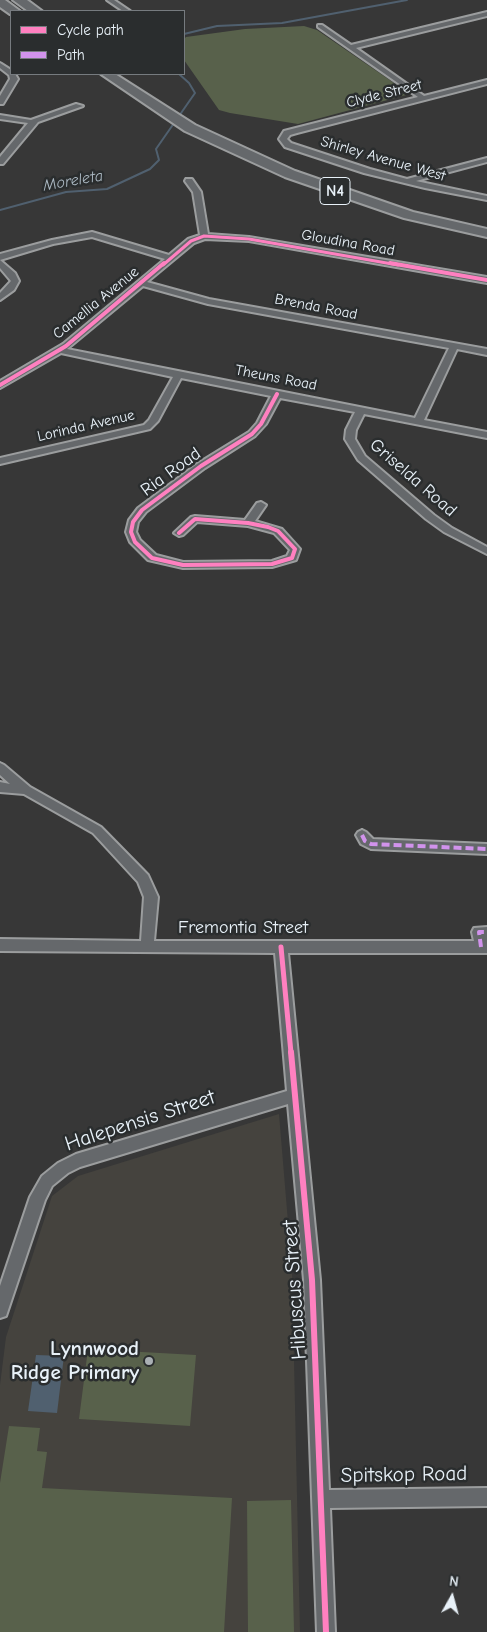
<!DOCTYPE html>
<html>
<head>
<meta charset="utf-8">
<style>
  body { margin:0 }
  #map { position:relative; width:487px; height:1632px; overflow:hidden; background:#373737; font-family:"Comic Neue",sans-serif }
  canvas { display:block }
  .legend { position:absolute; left:10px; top:10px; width:175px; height:65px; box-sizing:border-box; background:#2a2d2e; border:1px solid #767b7f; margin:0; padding:6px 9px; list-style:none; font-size:15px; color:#e8f1f8 }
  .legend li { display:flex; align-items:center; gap:10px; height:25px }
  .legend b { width:25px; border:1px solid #767b7f }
  .north { position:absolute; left:427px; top:1572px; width:50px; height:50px; -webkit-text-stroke:4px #2a2d2e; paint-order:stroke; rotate:7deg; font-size:14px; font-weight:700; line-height:20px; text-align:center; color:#e8f1f8 }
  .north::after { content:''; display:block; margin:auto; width:18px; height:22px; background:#e8f1f8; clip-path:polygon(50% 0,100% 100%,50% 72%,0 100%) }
</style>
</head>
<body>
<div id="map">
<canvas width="487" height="1632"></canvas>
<ul class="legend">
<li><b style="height:6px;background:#ff80c0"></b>Cycle path</li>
<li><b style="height:6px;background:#d193ec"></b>Path</li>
</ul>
<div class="north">N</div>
</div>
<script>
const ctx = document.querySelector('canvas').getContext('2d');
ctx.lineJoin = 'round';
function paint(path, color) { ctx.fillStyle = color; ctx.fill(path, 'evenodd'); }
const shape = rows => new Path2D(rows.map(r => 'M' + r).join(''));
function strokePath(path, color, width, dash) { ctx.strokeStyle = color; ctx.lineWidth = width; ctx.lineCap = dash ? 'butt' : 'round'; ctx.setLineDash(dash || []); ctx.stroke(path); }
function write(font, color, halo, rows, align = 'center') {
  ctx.font = font + ' "Comic Neue",sans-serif'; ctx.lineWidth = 5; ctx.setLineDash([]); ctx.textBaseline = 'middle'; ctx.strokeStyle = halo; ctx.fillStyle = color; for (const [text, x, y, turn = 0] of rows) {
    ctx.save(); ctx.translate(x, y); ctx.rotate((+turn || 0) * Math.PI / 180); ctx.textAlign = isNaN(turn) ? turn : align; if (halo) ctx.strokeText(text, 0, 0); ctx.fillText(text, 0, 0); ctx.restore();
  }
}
const built = shape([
  [279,1114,292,1270,300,1632,0,1632,0,1385,6,1337,52,1196,78,1176]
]);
const green = shape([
  [304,26,317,30,410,94,298,124,230,113,219,110,184,60,184,39,186,37,245,29],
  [88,1349,196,1355,190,1426,79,1419],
  [9,1426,40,1428,37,1451,47,1452,42,1488,232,1498,224,1632,0,1632,0,1483],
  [291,1500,294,1632,248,1632,247,1501]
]);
const water = shape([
  [36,1355,64,1356,57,1413,28,1411]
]);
const stream = shape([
  [184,34,217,26,282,23,407,0],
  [0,210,66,192,107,189,150,169,159,160,156,149,195,93,189,83,179,74]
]);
const minor = shape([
  [107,0,114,0,130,11,123,11,107,0],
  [487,12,487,16,356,48,424,96,487,80,487,84,297,133,290,135,287,139,291,143,370,169,407,179,487,158,487,162,416,181,487,196,487,200,425,188,364,173,285,147,279,139,284,131,418,97,318,27,318,25,322,25,351,45,487,12],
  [0,63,11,70,11,74,15,74,18,79,3,104,0,104,0,96,10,79,9,75,0,68,0,63],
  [76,104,83,106,38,122,3,164,0,164,0,157,28,123,0,119,0,115,31,120,76,104],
  [186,179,192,179,201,192,208,234,249,237,487,277,487,283,249,241,205,239,194,243,147,282,209,299,487,349,487,355,457,349,424,420,487,432,487,438,364,414,356,430,355,439,365,456,434,515,452,528,487,547,487,554,444,532,426,519,358,460,345,439,346,430,355,412,280,398,266,424,255,436,205,468,146,512,138,522,136,532,140,540,156,555,183,562,272,561,287,556,290,550,274,533,248,526,197,522,183,535,179,536,174,533,191,517,195,516,245,520,257,503,261,502,266,505,255,521,282,529,300,549,296,560,272,567,183,568,148,560,130,542,126,532,129,520,138,508,197,464,249,432,257,423,271,396,181,378,158,421,150,429,0,464,0,458,144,425,149,420,173,377,61,353,0,388,0,381,63,344,165,259,92,237,53,244,0,260,0,254,52,240,92,232,169,255,188,239,200,235,193,192,185,181,186,179],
  [143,286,208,304,449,348,415,418,67,349,143,286],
  [0,260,15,273,19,281,14,290,0,300,0,293,11,281,0,268,0,260],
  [0,763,4,765,30,787,101,827,148,875,158,897,154,941,474,941,472,932,474,928,487,927,487,953,288,953,320,1280,329,1490,487,1488,487,1506,330,1508,335,1632,317,1632,304,1280,288,1104,80,1167,68,1173,52,1186,45,1200,8,1310,6,1316,0,1318,0,1286,30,1197,42,1176,58,1163,76,1154,287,1091,275,953,0,951,0,939,141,941,144,897,138,882,93,833,24,794,0,792,0,782,10,784,0,775,0,763],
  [362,830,366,832,373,839,487,844,487,854,371,849,361,844,356,835,358,832,362,830]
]);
const motorway = shape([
  [0,0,5,0,20,11,11,11,10,14,0,7,0,0],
  [13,0,27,0,42,11,28,11,13,0],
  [101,74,115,74,195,125,295,171,413,212,487,229,487,237,404,218,285,177,185,131,101,74]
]);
const quiet = shape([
  [362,835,365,841,371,844,487,849],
  [481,947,479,932,487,932]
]);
const cyclewayFar3 = shape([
  [163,265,191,241,204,236,249,239,398,265]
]);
const cyclewayFar2 = shape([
  [390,263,487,280],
  [0,385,66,346,164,263],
  [179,533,195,519,248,523,268,527,278,531,295,549,292,558,272,564,183,565,152,558,135,542,131,532,133,522,142,510,201,466,252,434,261,424,277,394]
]);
const cyclewayFar1 = shape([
  [281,947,291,1053]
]);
const cycleway = shape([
  [291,1052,312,1280,326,1632]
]);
const markers = [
  [149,1361,5,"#aab0b4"]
];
const farStreetnames = [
  ["Clyde Street",384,94,-14],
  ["Shirley Avenue West",383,159,16],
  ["Gloudina Road",348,243,10],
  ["Camellia Avenue",96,303,-39],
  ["Brenda Road",316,307,11],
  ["Theuns Road",276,378,11],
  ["Lorinda Avenue",86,426,-13]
];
const farWaternames = [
  ["Moreleta",73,181,-10]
];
const shields = [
  [335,191,30]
];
const shieldNames = [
  ["N4",335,191]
];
const streetNames = [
  ["Ria Road",171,472,-36],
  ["Griselda Road",413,478,41],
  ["Fremontia Street",243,928]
];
const nearStreetnames = [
  ["Halepensis Street",140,1121,-18],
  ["Hibuscus Street",295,1290,-94],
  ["Spitskop Road",404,1475,-1]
];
const nearPoinames = [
  ["Lynnwood",139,1349],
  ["Ridge Primary",139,1373]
];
paint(built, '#45433e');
paint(green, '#58614b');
paint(water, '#50606f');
strokePath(stream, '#50606f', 2);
strokePath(minor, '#9b9d9e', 4);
strokePath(motorway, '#9b9d9e', 4);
paint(minor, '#65686b');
paint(motorway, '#65686b');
strokePath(quiet, '#d193ec', 4, [8, 4]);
strokePath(cyclewayFar3, '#ff80c0', 3);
strokePath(cyclewayFar2, '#ff80c0', 4);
strokePath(cyclewayFar1, '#ff80c0', 5);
strokePath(cycleway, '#ff80c0', 6);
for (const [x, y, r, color] of markers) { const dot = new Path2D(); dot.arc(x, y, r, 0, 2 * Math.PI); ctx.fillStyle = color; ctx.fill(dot); strokePath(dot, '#2a2d2e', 2); }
write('15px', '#e8f1f8', '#2a2d2e', farStreetnames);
write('italic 16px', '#acb9c3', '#2a2d2e', farWaternames);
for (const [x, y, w] of shields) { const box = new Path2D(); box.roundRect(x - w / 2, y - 13.5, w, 27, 4); ctx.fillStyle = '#2a2d2e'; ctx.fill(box); strokePath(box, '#e8f1f8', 1); }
write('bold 16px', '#e8f1f8', null, shieldNames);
write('18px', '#e8f1f8', '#2a2d2e', streetNames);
write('21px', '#e8f1f8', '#2a2d2e', nearStreetnames);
write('bold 21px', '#e8f1f8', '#2a2d2e', nearPoinames, 'right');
</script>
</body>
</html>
